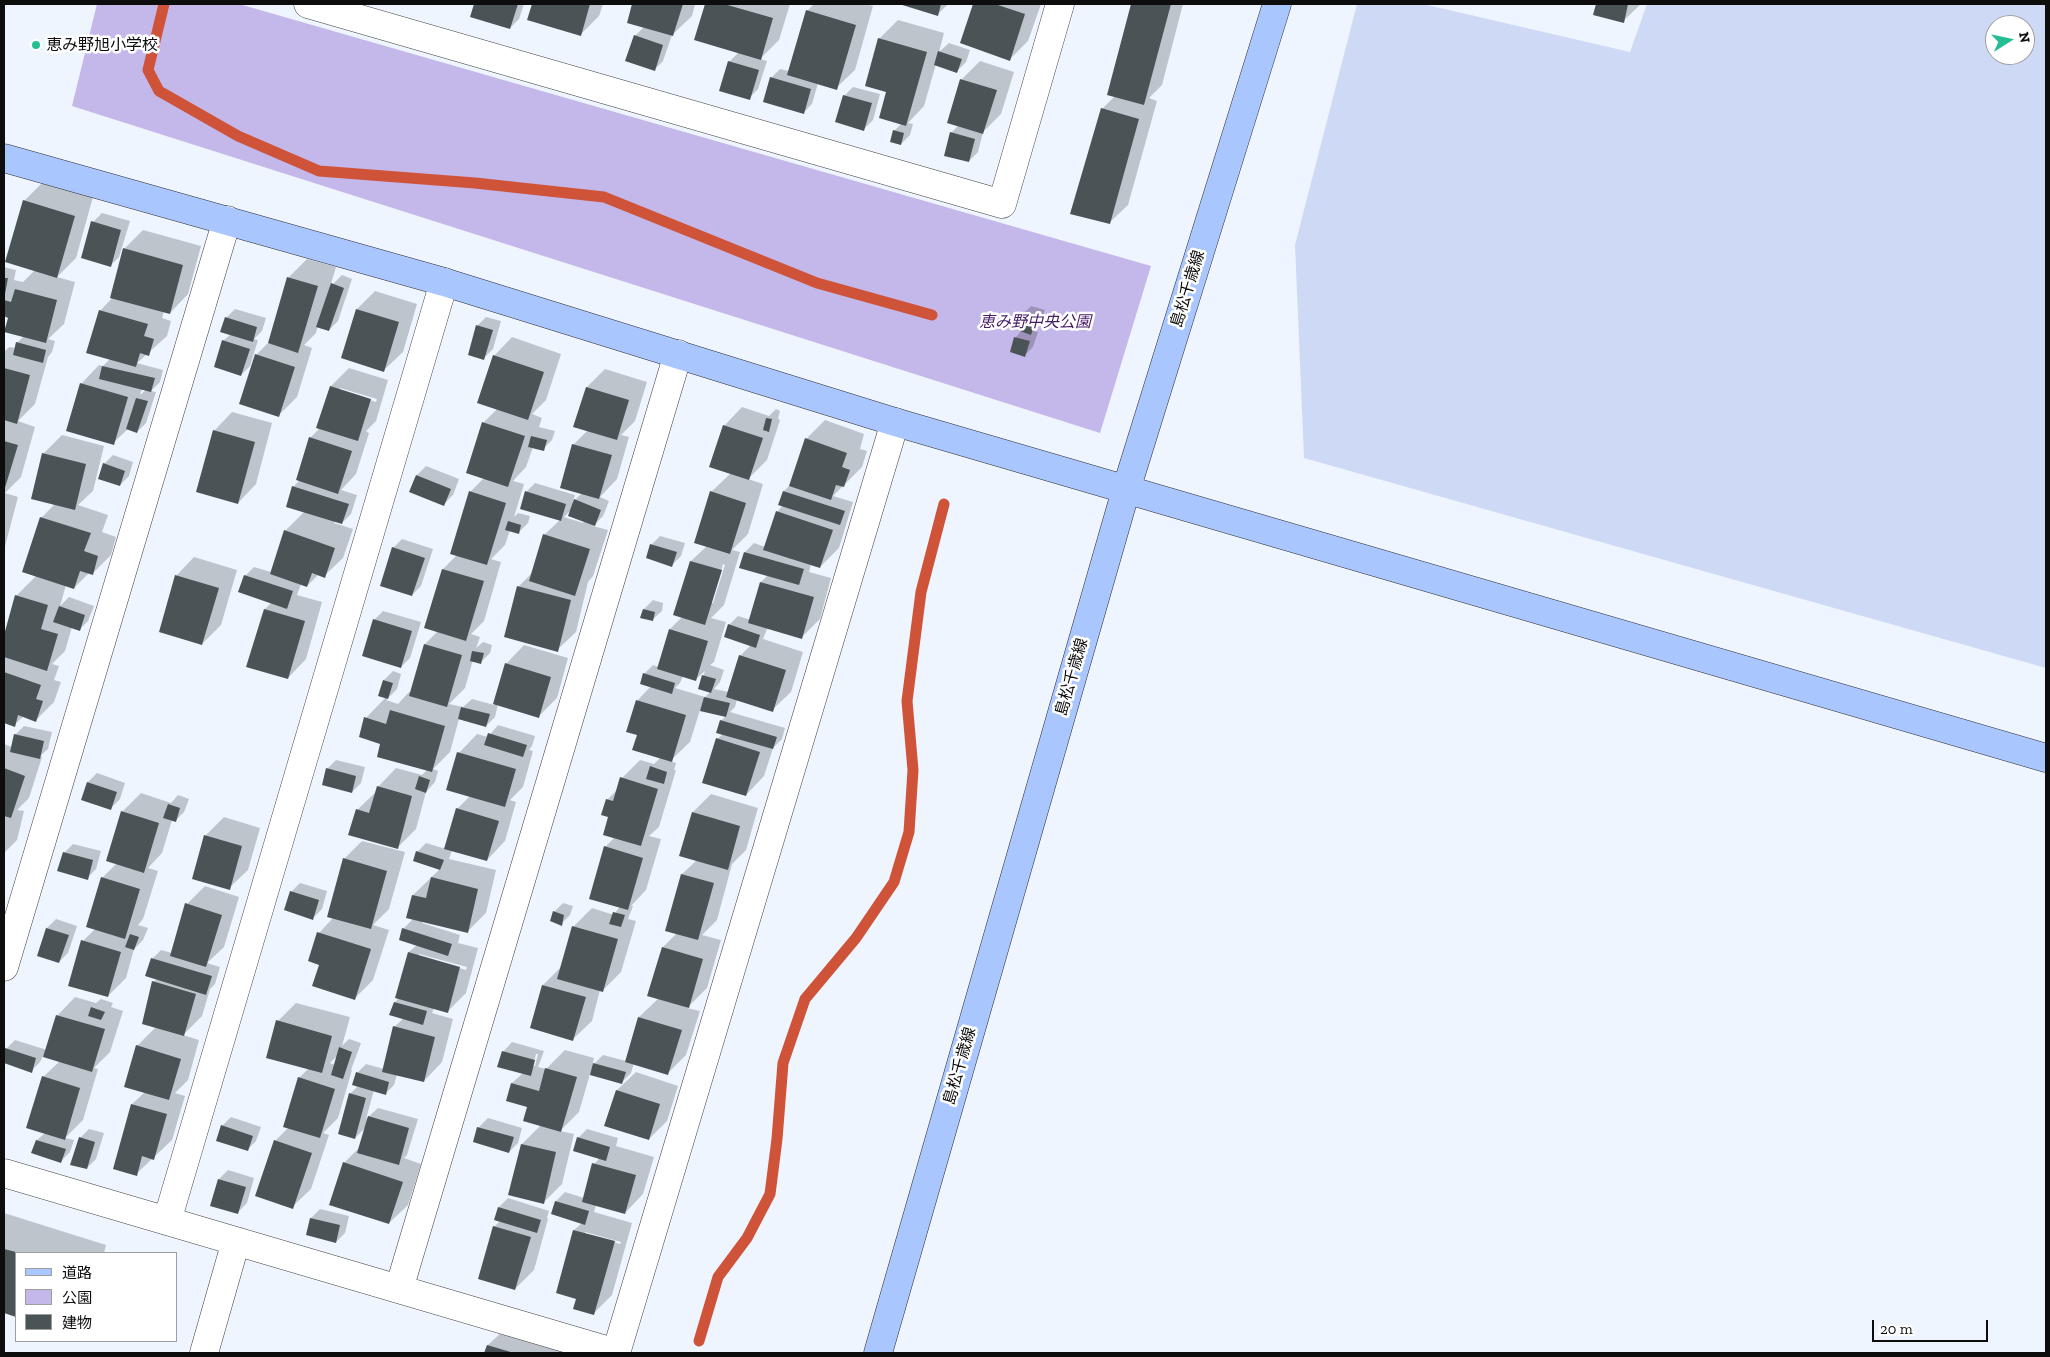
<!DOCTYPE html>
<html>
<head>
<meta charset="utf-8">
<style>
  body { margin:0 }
  #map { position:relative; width:2050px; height:1357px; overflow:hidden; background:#eef5ff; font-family:"Zilla Slab","Noto Sans JP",serif }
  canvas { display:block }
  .frame { position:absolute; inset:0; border:5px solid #0d0d0d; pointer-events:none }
  .legend { position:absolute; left:15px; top:1252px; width:162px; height:90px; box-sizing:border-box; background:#fff; border:1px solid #9e9e9e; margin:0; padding:6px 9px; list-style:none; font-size:15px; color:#0d0d0d }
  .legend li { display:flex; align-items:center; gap:10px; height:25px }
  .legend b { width:25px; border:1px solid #9e9e9e }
  .north { position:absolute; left:1985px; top:15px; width:50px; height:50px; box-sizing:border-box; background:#fff; border:1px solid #9e9e9e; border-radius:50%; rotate:80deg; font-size:14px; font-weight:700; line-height:20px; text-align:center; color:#0d0d0d }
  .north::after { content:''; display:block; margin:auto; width:18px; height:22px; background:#24be95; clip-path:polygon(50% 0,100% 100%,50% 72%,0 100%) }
  .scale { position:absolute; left:1872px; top:1320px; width:116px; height:22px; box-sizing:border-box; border:2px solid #0d0d0d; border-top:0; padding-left:6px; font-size:15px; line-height:18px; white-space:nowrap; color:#0d0d0d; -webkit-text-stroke:4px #fff; paint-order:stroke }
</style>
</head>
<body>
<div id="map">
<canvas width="2050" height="1357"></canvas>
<div class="frame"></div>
<ul class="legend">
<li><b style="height:6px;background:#a9c6ff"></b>道路</li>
<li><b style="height:14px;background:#c4b7e9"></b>公園</li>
<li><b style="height:14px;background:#4a5456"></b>建物</li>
</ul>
<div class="north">N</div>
<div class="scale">20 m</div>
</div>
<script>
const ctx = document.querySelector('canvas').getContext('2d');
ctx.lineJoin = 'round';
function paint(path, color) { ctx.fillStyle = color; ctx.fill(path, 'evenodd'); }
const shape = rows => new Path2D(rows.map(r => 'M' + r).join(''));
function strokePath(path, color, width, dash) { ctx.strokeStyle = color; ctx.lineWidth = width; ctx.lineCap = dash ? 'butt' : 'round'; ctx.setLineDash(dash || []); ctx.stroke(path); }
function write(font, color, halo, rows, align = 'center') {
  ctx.font = font + ' "Zilla Slab","Noto Sans JP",serif'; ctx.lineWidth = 5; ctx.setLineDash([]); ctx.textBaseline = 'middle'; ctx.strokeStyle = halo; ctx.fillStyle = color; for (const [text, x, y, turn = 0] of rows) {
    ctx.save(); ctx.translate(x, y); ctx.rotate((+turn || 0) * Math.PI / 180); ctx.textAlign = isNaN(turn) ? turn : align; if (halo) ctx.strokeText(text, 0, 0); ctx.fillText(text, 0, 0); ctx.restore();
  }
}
const farmland = shape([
  [1357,4,1423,4,1630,52,1647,4,2046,4,2046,668,1304,458,1295,245],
  [1995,25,2025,25,2025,55,1995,55]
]);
const green = shape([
  [97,4,239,4,1151,266,1100,433,72,106]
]);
const shadow = shape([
  [475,4,524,4,519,19,510,28,472,16],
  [533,4,603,4,599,16,580,35,529,19],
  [634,4,695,4,692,16,672,35,663,61,654,70,635,36,644,27,628,22],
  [707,4,790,4,779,40,760,59,767,61,758,89,749,98,729,62,739,52,696,39],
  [814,4,865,4,873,6,855,70,836,88,818,83,812,104,803,113,771,78,780,69,789,71,807,11],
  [903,4,948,4,937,15],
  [975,4,1041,4,1028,41,1010,59,961,43],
  [1132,4,1183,4,1162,85,1149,98,1157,101,1128,205,1109,223,1102,109,1115,96,1108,94],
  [1597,4,1641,4,1623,21,1594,14],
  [898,20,944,33,939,52,949,43,970,50,966,62,957,71,936,64,924,106,908,123,913,124,910,135,901,144,894,131,902,123,887,91,879,39],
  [980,61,1014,72,1001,114,983,132,978,152,969,161,951,133,959,125,948,122,962,79],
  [853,87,880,94,873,120,864,129,844,96],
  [43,182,93,197,76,258,57,277,75,282,64,324,48,339,55,341,52,352,48,357,35,404,18,421,35,427,21,477,5,493,18,497,4,550,4,352,9,347,16,348,17,343,24,336,10,317,4,315,4,267,16,270,14,280,23,282,35,270,24,201],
  [102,213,130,221,119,257,110,266,93,222],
  [143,230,201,246,188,294,170,313,164,311,162,318,171,321,167,336,137,363,163,370,160,382,151,391,156,392,146,423,137,432,128,429,113,443,81,384,99,365,103,366,111,358,100,311,113,297,124,249],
  [142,389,146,390,140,395],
  [307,259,336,267,330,287,342,275,352,279,338,321,329,330,318,326,316,333,304,345,312,348,297,397,278,416,256,355,270,341,289,277],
  [375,291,417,304,403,352,384,370,357,309],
  [1031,306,1045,310,1040,324,1034,331,1038,332,1033,347,1024,356,1012,352,1016,337,1022,330,1022,315],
  [235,309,266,318,262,331,254,339,258,340,250,366,241,375,223,341,231,334,226,318],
  [486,317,501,321,493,349,484,358,477,326],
  [512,337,561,354,546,400,532,414,542,418,539,427,555,431,552,440,543,449,533,447,526,467,513,481,524,484,514,517,518,513,530,516,528,523,519,532,510,530,505,545,491,559,501,562,484,621,471,634,480,637,476,648,483,642,492,645,490,653,481,662,473,660,465,688,449,704,463,707,472,699,494,705,506,664,524,645,568,658,557,698,539,716,498,704,495,717,486,726,459,719,450,752,433,769,438,771,435,782,426,792,416,829,397,848,357,810,376,792,378,787,396,768,422,775,428,769,382,743,366,718,386,697,379,696,384,680,393,671,401,674,397,689,386,700,398,704,409,692,411,693,425,644,438,631,443,569,457,555,470,492,484,478,483,423,498,408,494,356],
  [349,368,388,380,376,421,366,431,369,433,356,474,341,490,357,495,351,514,342,523,335,521,334,523,353,529,343,558,324,576,319,574,307,586,301,584,297,595,322,602,306,659,288,678,265,609,272,602,245,576,254,567,271,572,285,531,305,511,293,487,300,480,310,438,320,428,331,386],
  [340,388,377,399,376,402,340,390],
  [605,369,647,382,635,421,621,435,629,437,617,479,600,497,609,501,603,516,593,526,608,530,593,576,588,582,576,632,557,650,518,587,533,572,544,535,560,520,526,492,535,483,575,495,572,503,582,493,573,445,588,430,575,426,587,387],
  [572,509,584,521,583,523,564,517],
  [742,407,769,416,776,409,780,411,778,419,780,420,767,460,748,479,763,484,748,534,732,550,740,552,724,605,711,618,726,622,714,662,710,665,724,670,720,682,714,689,729,692,740,656,751,645,729,625,738,616,751,620,761,582,768,575,745,552,754,543,765,547,777,512,783,505,779,504,784,491,791,484,806,439,825,420,864,434,860,449,867,451,862,467,833,496,853,502,839,548,820,567,811,564,809,572,831,578,820,619,802,637,768,627,763,639,803,652,791,692,772,710,737,699,735,707,730,712,785,728,782,739,773,748,764,776,746,795,717,739,723,734,721,721,726,716,700,710,690,742,670,761,676,763,674,770,676,770,659,827,649,836,661,839,646,890,631,906,633,906,628,919,636,921,621,972,603,990,600,990,592,1021,573,1039,543,985,562,966,573,927,592,908,614,915,620,906,605,847,615,837,607,800,619,788,622,778,640,760,654,764,661,757,638,734,637,701,651,686,644,674,653,665,659,667,670,629,682,617,675,614,691,561,707,546,711,492,731,473,724,426],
  [723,564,725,565,713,603,711,603],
  [705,671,700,688,711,691,705,697,675,688,680,683,683,676,695,680],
  [232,412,272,423,256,484,238,503,214,431],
  [62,435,104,446,93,491,78,505,108,515,102,532,116,537,111,555,92,574,89,573,74,588,66,585,60,606,69,597,94,606,88,621,79,630,72,627,65,651,52,664,59,666,54,680,61,682,54,702,36,720,24,716,14,725,4,721,4,639,16,596,36,576,41,518,55,504,43,454],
  [113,455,133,462,129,476,120,485,104,464],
  [426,466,459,479,453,495,444,504,411,491,417,475],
  [660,536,685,543,681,556,672,565,651,545],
  [402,539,433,549,421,586,412,595,393,548],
  [194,557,237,570,221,625,202,644,176,576],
  [653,600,663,603,662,611,652,620,644,609],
  [383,611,421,622,410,658,401,667,374,620],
  [498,725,535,736,532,746,529,750,533,751,523,787,510,800,516,802,505,841,487,860,452,850,449,859,496,870,486,913,467,932,423,921,422,923,460,935,458,943,478,948,466,993,447,1012,434,1008,432,1013,453,1019,442,1062,424,1081,397,1074,394,1085,385,1094,374,1090,366,1119,378,1108,418,1119,407,1155,404,1158,421,1164,408,1205,389,1223,344,1163,360,1147,366,1127,355,1138,350,1094,358,1086,357,1073,366,1064,384,1069,394,1027,404,1018,395,1002,399,998,409,952,417,945,403,929,414,918,413,895,440,869,417,852,426,843,446,849,457,809,470,796,459,753,477,734,488,737],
  [419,954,467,967,466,970,419,956],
  [24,726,52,732,48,749,40,756,42,757,29,798,17,810,24,811,17,840,4,853,4,744,12,747,15,735],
  [336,760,365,767,361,783,352,792,327,769],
  [97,773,125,783,120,799,111,808,83,799,88,782],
  [141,793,171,803,178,795,189,799,184,812,175,821,172,820,162,853,148,868,158,871,143,919,138,925,148,928,143,940,134,949,126,978,108,996,83,941,95,929,102,878,117,863,122,812],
  [711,794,758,808,746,850,732,864,717,920,702,935,721,940,707,988,687,1008,700,1011,686,1055,668,1073,634,1063,631,1073,622,1082,590,1074,579,1112,560,1131,574,1134,562,1184,543,1203,522,1144,541,1125,528,1106,507,1100,512,1083,523,1073,503,1052,512,1042,544,1051,538,1067,546,1069,565,1050,594,1058,592,1066,603,1055,626,1061,639,1017,659,998,663,947,677,933,682,874,697,860,693,812],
  [536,1054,538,1054,535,1066,533,1066],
  [224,817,260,828,248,870,229,888,205,836],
  [362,841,405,852,389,909,373,925,389,930,373,980,355,998,320,964,319,933,333,918,344,859],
  [73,844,101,851,96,869,87,878,64,853],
  [300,883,327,891,322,909,313,918,291,892],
  [205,886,239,897,224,947,207,963,220,967,215,984,210,989,202,1016,183,1035,199,1040,188,1080,175,1093,185,1096,172,1140,136,1174,115,1168,132,1104,145,1092,137,1046,156,1027,153,982,157,979,152,959,161,950,172,953,187,904],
  [563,903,573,906,570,915,561,924,554,912],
  [56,919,77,926,68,953,59,962,38,955,47,928],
  [75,997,96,1003,101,999,113,1003,111,1007,123,1011,110,1052,94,1068,98,1069,83,1120,65,1138,74,1140,70,1152,60,1162,37,1140,45,1133,43,1077,60,1061,43,1056,40,1062,31,1071,4,1062,4,1055,6,1049,15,1040,47,1050,57,1016],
  [296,1003,350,1017,342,1046,349,1039,361,1043,351,1070,352,1070,338,1118,323,1133,329,1135,311,1189,292,1207,275,1141,289,1127,299,1078,309,1068,278,1021],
  [338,1055,335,1065,330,1063],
  [636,1072,678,1086,667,1121,649,1139,606,1125,617,1090],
  [231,1117,261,1127,256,1141,247,1150,222,1126],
  [488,1118,522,1128,518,1143,509,1152,475,1142,479,1127],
  [89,1129,104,1133,96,1159,87,1168,80,1138],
  [587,1129,618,1138,616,1146,654,1157,643,1194,625,1213,596,1205,594,1212,632,1223,612,1295,594,1313,577,1298,574,1230,582,1223,552,1214,556,1201,565,1192,584,1198,594,1164,600,1158,578,1138],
  [585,1232,621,1242,620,1244,585,1234],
  [228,1170,254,1178,247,1203,238,1212,212,1205,219,1179],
  [508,1198,549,1211,547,1218,548,1219,534,1270,515,1289,494,1227,500,1221,499,1207],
  [320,1209,349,1216,345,1233,336,1242,311,1218],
  [4,1213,106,1245,104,1253,16,1253,16,1316,4,1312],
  [507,1327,587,1353,486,1353,488,1345]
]);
const stream = shape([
  [164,4,148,70,159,91,238,136,319,171,475,183,604,197,817,283,932,315],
  [699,1341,718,1277,747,1238,770,1194,777,1139,783,1063,805,999,856,938,894,882,909,832,913,770,907,701,921,592,944,504]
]);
const building = shape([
  [474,4,518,4,510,29,470,17],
  [532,4,590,4,581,36,527,20],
  [632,4,683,4,673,36,627,23],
  [705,4,724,4,773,18,761,60,694,40],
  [899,4,941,4,938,16],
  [973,4,995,4,1025,14,1010,61,960,43],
  [1131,4,1171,4,1144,105,1107,95],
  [1596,4,1628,4,1624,23,1593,15],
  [806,10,856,25,837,90,787,75],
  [634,35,663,45,655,71,625,61],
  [878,38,927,52,906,126,879,118,886,92,865,86],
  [938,51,962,59,957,73,934,65],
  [728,61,759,70,750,100,719,91],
  [770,77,811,89,804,114,763,102],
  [960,79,997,90,983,134,947,123],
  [843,95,872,103,864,131,835,122],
  [1101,108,1139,119,1110,224,1070,214],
  [893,130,904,133,901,145,890,142],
  [950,132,975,139,969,162,944,156],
  [23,200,75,216,57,278,5,262],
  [91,221,121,230,111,267,81,258],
  [123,248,183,265,170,314,110,298],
  [287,277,318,286,298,353,268,343],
  [4,278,8,278,5,294,4,294],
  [331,283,344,288,329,331,316,327],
  [15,289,57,300,46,343,4,332,8,318,4,316,4,300,11,302],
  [356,309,399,322,384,372,341,358],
  [99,310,148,324,144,336,154,339,149,356,140,353,136,367,86,353],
  [1021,314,1036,319,1031,335,1017,330],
  [225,317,257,327,253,342,220,332],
  [476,325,493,330,484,360,468,355],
  [1014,337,1030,341,1025,357,1010,352],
  [222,340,250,349,241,376,214,367],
  [16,342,46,350,43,363,13,355],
  [255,354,295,367,279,417,239,404],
  [493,355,544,372,528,420,477,403],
  [102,366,155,378,151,392,99,379],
  [4,368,30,375,17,424,4,420],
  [80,383,128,397,114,445,66,431],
  [330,386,371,399,358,441,316,428],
  [586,387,629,400,617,440,573,427],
  [136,398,148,401,137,433,126,429],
  [766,418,772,419,769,432,763,430],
  [482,422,525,436,508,487,466,473],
  [723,425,763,438,749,480,709,467],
  [213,430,255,442,238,504,196,492],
  [531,436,547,440,544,451,528,447],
  [309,437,352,451,338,494,296,480],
  [805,438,847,453,842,467,850,470,844,487,836,485,831,500,789,486],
  [4,441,18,445,4,491],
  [572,444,612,455,599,499,560,488],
  [42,453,86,464,75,510,31,499],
  [103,463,125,471,120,486,98,479],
  [416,475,451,489,444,506,409,492],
  [292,486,349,504,342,524,286,507],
  [469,491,506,503,487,565,450,554],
  [525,491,566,504,561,521,520,509],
  [710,491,746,503,730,554,694,543],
  [783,491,845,511,840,525,778,505],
  [574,499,601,510,595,526,568,516],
  [776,511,833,530,820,568,763,550],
  [40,517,91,533,84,551,98,556,93,575,80,571,74,589,22,572],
  [508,521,521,525,519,534,505,530],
  [284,530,335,548,325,578,312,573,307,587,270,574],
  [543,534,590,549,575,596,529,581],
  [650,544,677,552,672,567,646,558],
  [392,547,425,558,412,596,380,586],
  [744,552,804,569,799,585,739,568],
  [690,561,722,570,705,625,673,615],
  [442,569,484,581,466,641,424,628],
  [175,575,219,588,202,645,159,632],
  [244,575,293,591,287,609,238,592],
  [760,582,814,597,802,639,748,623],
  [517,586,571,600,558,652,504,637],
  [15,595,48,605,41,629,58,634,47,671,4,657,4,635],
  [59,606,85,615,80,631,53,622],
  [264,609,305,621,288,679,246,667],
  [643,609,655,612,653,621,640,618],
  [373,619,412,631,401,668,362,656],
  [728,624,760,635,756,648,724,637],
  [669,629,708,641,696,681,657,669],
  [424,644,462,655,447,707,409,696],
  [472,651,484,653,481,664,470,661],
  [739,655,786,670,773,712,726,697],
  [505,663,551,677,539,718,493,704],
  [4,672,41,685,36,699,43,701,36,722,18,715,15,727,4,723],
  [643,673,675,683,672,694,640,684],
  [702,675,716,679,711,693,698,689],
  [383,680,393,683,388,699,378,696],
  [704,697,730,703,726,717,700,711],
  [636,700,686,715,672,762,632,750,637,735,626,732],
  [461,707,490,714,486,727,458,719],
  [390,710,445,726,432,772,377,757,380,744,359,737,364,717,386,724],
  [720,720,777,737,773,749,716,733],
  [488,733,527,745,523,757,484,745],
  [14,734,44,741,40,759,10,752],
  [716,738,760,752,746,796,702,783],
  [457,752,516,769,505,807,446,790],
  [650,766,667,772,664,784,646,779],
  [4,768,25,776,11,818,4,816],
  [326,768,356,776,352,793,322,785],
  [419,776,430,780,426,793,415,789],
  [620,777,658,789,641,846,603,835,608,817,601,815,606,799,613,801],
  [87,782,117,792,111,810,81,800],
  [377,786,412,796,398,849,348,835,356,809,369,813],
  [168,804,180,808,176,822,163,818],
  [456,808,499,821,487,861,444,849],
  [121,811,159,823,144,873,106,861],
  [692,812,740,826,728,870,679,856],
  [204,835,242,846,230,890,192,879],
  [604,846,643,858,628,910,589,899],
  [416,851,444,860,440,870,413,861],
  [63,852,93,860,88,880,57,871],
  [343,858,387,871,371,929,327,917],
  [681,874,714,883,698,940,665,931],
  [101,877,140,889,125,939,86,927],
  [431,877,478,889,468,933,406,918,412,895,426,898],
  [290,891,319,900,313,920,284,910],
  [185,903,222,915,206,967,170,956],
  [553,911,564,915,562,926,550,921],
  [613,912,625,915,621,927,609,924],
  [572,926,618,939,603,992,557,979],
  [46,928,69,935,59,963,37,956],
  [402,928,452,944,448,956,399,940],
  [317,932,371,949,355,1000,312,986,319,965,308,961],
  [130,934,139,937,134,950,125,947],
  [81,940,121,952,108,997,68,986],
  [662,947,703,959,689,1008,647,996],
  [408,952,460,967,448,1013,395,998],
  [151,958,212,976,206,995,145,976],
  [152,981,196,994,184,1036,142,1024],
  [542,985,586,997,573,1041,530,1028],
  [394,1002,427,1011,423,1025,389,1015],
  [91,1007,105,1012,101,1020,88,1016],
  [56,1015,105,1029,92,1072,43,1057],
  [638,1017,682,1030,668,1075,625,1062],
  [276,1020,332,1036,322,1073,266,1058],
  [393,1026,435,1037,424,1082,382,1072],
  [136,1045,181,1059,169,1100,124,1087],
  [339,1047,352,1052,343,1079,331,1075],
  [5,1048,36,1058,32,1073,4,1063],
  [502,1051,535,1060,531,1076,497,1067],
  [593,1063,626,1072,622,1084,590,1075],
  [545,1068,577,1077,561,1132,523,1121,527,1107,506,1101,511,1083,539,1091],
  [356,1072,389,1082,386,1095,352,1085],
  [42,1076,80,1088,65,1140,26,1128],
  [298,1077,335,1089,320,1138,283,1127],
  [616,1090,660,1104,649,1140,604,1126],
  [349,1093,366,1098,355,1139,338,1134],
  [131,1104,167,1114,154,1160,142,1156,137,1176,113,1169],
  [368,1116,409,1128,399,1165,357,1153],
  [221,1125,253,1136,248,1151,216,1141],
  [477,1127,514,1137,509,1153,473,1142],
  [79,1137,95,1142,87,1169,70,1165],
  [577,1137,610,1147,606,1161,573,1151],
  [36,1140,66,1149,61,1163,31,1153],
  [274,1140,312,1153,293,1209,255,1196],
  [521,1144,556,1152,544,1204,508,1195],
  [343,1162,403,1182,389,1224,329,1205],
  [592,1163,636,1175,625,1214,582,1202],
  [218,1179,246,1187,238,1214,210,1206],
  [555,1201,589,1211,585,1225,551,1214],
  [498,1207,541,1220,537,1233,494,1220],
  [310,1218,340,1225,336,1243,306,1235],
  [493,1226,531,1237,515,1290,478,1279],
  [573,1230,615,1241,594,1315,573,1309,576,1299,556,1293],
  [4,1249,16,1252,16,1317,4,1313],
  [487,1345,514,1353,484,1353]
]);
const street = shape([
  [308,4,1002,204,1060,4],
  [4,967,227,220],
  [4,1173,616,1353,895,422],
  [167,1221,444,282],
  [399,1289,678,354],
  [204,1353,236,1241]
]);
const secondary = shape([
  [4,158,444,282,895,422,2046,758],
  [878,1353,1126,490,1277,4]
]);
const markers = [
  [36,45,5,"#24be95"]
];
const poiNames = [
  ["恵み野旭小学校",46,45]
];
const streetNames = [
  ["島松千歳線",1188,289,-73],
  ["島松千歳線",1072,677,-74],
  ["島松千歳線",960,1066,-74]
];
const parkNames = [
  ["恵み野中央公園",1035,322]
];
paint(farmland, '#cedaf5');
paint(green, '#c4b7e9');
paint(shadow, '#0003');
strokePath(stream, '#ce5339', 11);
paint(building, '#4a5456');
strokePath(street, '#404040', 29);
strokePath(secondary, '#2f2f2f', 29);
strokePath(street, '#fff', 28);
strokePath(secondary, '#a9c6ff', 28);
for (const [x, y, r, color] of markers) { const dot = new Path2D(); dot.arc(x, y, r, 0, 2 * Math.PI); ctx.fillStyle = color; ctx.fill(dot); strokePath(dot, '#fff', 2); }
write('16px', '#0d0d0d', '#fff', poiNames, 'left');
write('16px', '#0d0d0d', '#fff', streetNames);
write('italic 16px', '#461d66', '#fff', parkNames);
</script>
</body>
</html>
